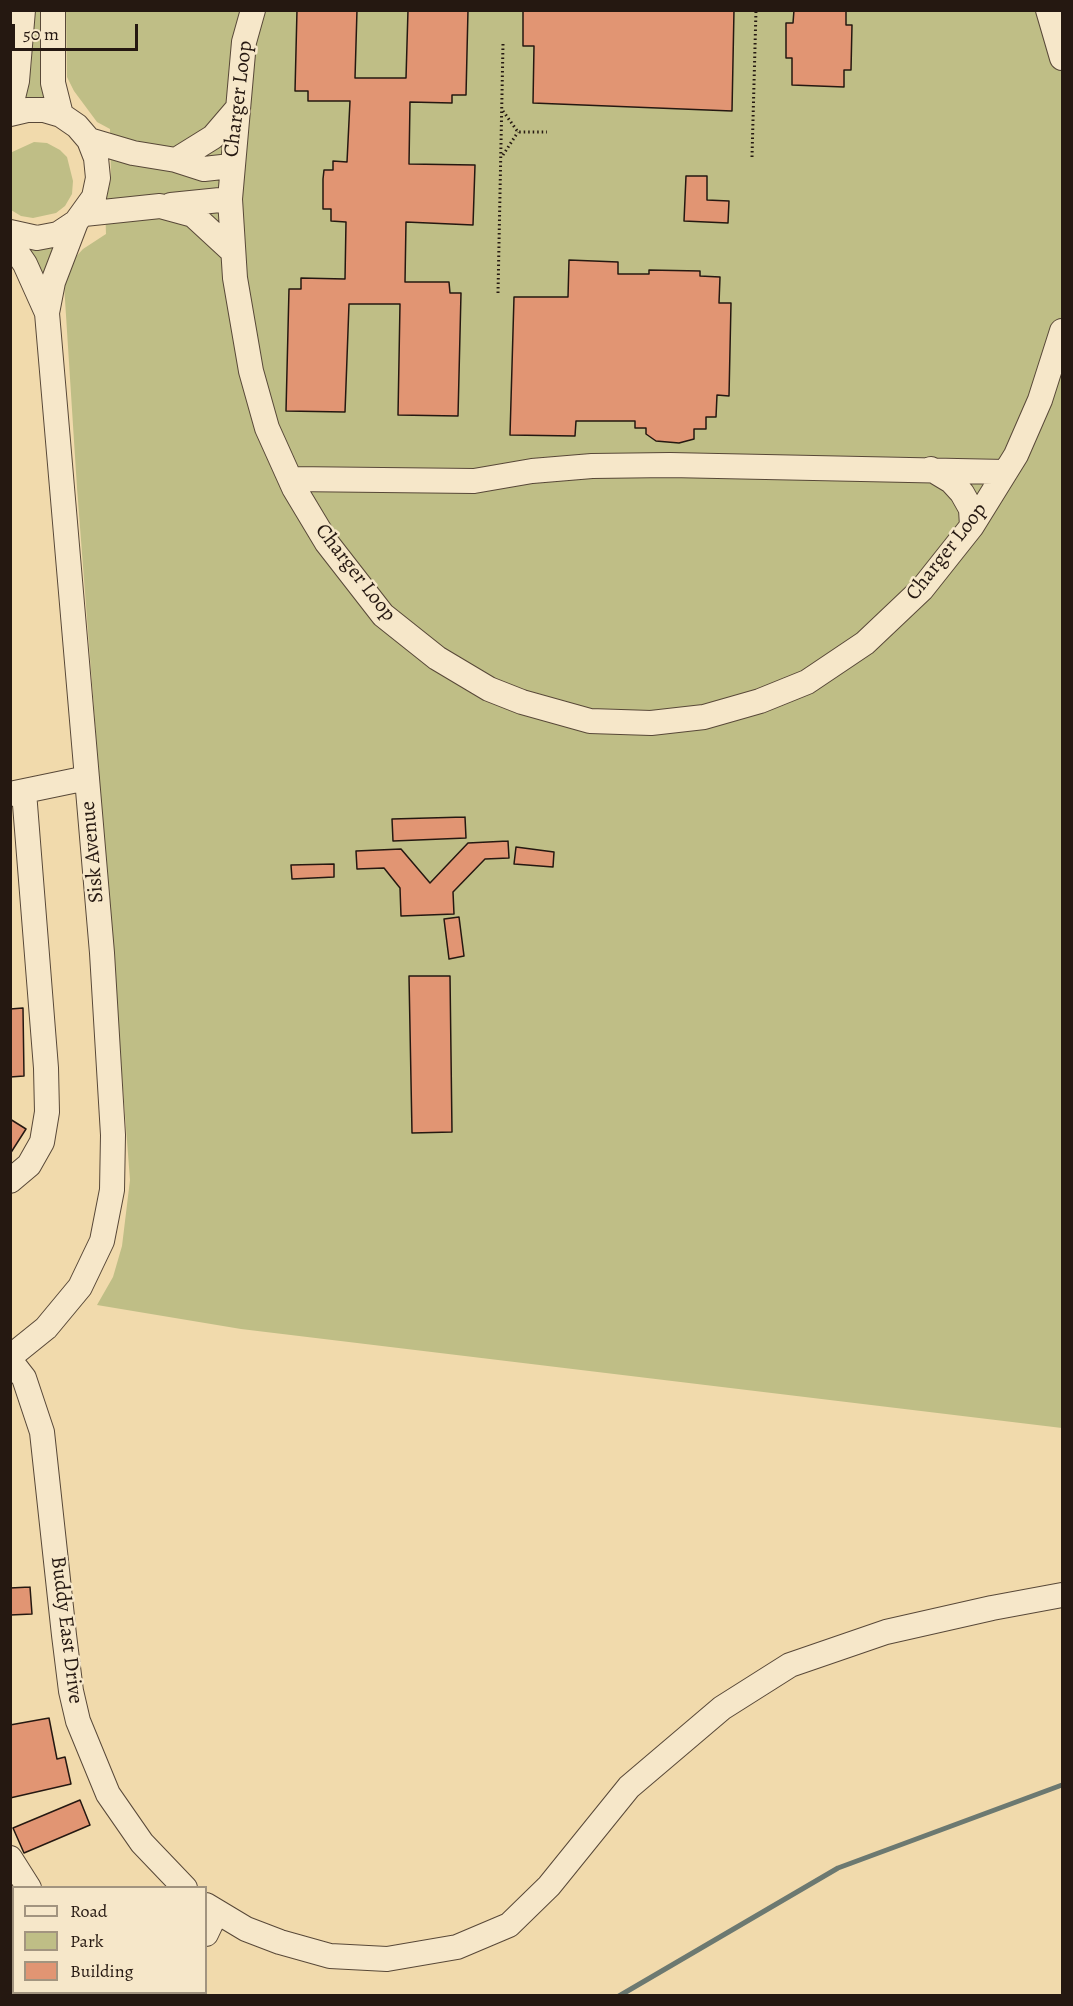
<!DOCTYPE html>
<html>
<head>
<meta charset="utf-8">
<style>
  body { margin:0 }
  #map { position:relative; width:1073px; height:2006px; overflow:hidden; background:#f1daac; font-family:Alegreya,serif }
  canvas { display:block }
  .frame { position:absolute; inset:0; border:12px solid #251811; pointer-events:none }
  .legend { position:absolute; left:12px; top:1886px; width:195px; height:108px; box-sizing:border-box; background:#f6e7c9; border:2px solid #a2947f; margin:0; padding:8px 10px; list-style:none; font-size:18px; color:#251811 }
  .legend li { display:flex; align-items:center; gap:12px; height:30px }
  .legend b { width:30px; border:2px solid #a2947f }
  .scale { position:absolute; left:12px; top:24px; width:126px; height:27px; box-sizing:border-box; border:3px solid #251811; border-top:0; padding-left:8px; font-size:18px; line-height:21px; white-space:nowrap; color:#251811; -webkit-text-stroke:4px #f6e7c9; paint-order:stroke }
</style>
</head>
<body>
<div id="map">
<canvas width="1073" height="2006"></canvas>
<div class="frame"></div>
<ul class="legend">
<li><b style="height:8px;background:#f6e7c9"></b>Road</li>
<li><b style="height:16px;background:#bfbe86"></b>Park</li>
<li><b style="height:16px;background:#e19573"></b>Building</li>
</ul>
<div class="scale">50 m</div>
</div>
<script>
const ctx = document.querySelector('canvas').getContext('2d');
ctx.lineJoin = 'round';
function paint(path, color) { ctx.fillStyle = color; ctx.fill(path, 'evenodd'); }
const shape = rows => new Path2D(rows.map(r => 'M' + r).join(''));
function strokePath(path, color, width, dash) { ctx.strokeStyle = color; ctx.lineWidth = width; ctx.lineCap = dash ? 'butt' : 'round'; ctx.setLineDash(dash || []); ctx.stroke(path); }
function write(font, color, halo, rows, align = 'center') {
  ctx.font = font + ' Alegreya,serif'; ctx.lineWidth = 5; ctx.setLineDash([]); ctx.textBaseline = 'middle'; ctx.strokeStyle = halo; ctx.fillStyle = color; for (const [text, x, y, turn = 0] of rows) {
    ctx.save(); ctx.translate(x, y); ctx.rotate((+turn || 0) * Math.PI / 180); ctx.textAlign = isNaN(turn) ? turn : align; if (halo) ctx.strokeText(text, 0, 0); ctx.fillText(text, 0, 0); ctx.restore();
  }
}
const green = shape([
  [34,11,43,11,40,63,52,108,21,107,31,68],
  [66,11,1062,11,1062,1428,241,1329,97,1305,113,1277,122,1246,130,1180,77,488,64,284,71,262,83,249,106,234,105,204,111,179,110,129,97,122,74,91,67,77],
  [34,142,47,143,60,150,67,157,73,181,72,194,65,206,56,213,33,218,21,216,11,210,10,153],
  [60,235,45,287,24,240]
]);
const stream = shape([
  [619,1996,838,1868,1062,1785]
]);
const building = shape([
  [297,10,357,10,355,78,406,78,408,10,468,10,466,95,452,95,452,103,410,102,409,164,475,165,473,225,406,222,405,282,449,282,450,293,461,293,458,416,398,415,400,304,349,304,345,412,286,411,289,289,301,289,301,278,345,279,346,222,331,221,331,209,323,209,323,179,324,170,333,170,333,161,347,162,350,101,308,101,308,91,295,91,297,10],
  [523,10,734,10,732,111,533,103,534,46,523,46,523,10],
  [794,10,846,10,846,25,852,25,851,70,844,70,844,87,792,85,792,58,786,58,786,23,793,23,794,10],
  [686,176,707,176,707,200,729,201,728,223,684,221,686,176],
  [569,260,618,262,618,274,649,274,649,270,700,271,700,276,720,277,719,303,731,303,729,396,717,395,716,417,706,417,706,429,694,429,694,439,679,443,656,441,646,434,646,428,635,428,635,421,576,421,575,436,510,435,514,297,568,297,569,260],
  [465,817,466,838,393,841,392,819,465,817],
  [508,841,509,858,485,859,453,892,454,914,401,916,400,888,384,868,357,869,356,851,401,849,430,883,468,843,508,841],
  [516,847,554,852,553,867,514,864,516,847],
  [334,864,334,877,292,879,291,865,334,864],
  [459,917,464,956,449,959,444,919,459,917],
  [409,976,450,976,452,1132,412,1133,409,976],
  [23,1008,24,1076,10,1077,10,1009,23,1008],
  [10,1119,26,1129,10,1154,10,1119],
  [30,1587,32,1614,10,1615,10,1588,30,1587],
  [49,1718,57,1759,65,1757,71,1784,10,1798,10,1725,49,1718],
  [80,1800,90,1825,24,1853,13,1828,80,1800]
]);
const path = shape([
  [503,111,518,132,547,132],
  [503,155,518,132],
  [752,157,756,10],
  [498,293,503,44]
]);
const minor = shape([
  [53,10,53,83,61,115],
  [253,10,244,42,230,199,235,278,251,371,267,428,294,488,327,543,383,615,437,658,489,689,522,702,590,721,651,723,704,717,760,701,807,682,865,643,922,589,972,526,1016,455,1040,400,1062,331],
  [1048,10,1062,58],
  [10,110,17,81,23,10],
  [10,114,27,110,44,110,61,115,77,126,89,140,96,158,98,178,94,197,76,222,58,234,37,238,10,232],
  [89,140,133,153,176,160,213,137,237,109],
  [176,160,204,169,231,166],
  [171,205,230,199],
  [84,214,160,206,193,215,232,251],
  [10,242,25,264,47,313],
  [931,469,951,481,962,493,971,509,972,526],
  [290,479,474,481,532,471,592,466,670,465,1005,472],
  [10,794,87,778],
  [10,1181,29,1165,42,1142,47,1112,46,1068,24,792],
  [10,1357,46,1328,80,1287,102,1241,112,1190,113,1135,102,953,47,313,53,282,76,222],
  [10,1360,24,1378,42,1432,64,1635,71,1691,78,1721,108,1794,142,1843,185,1888],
  [10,1858,29,1888],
  [206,1905,246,1929,280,1942,330,1956,387,1959,457,1947,509,1925,549,1886,629,1787,722,1708,790,1665,886,1632,992,1608,1062,1595],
  [206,1934,216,1913],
  [118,1992,123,1996],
  [176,1996,178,1992]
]);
const streetNames = [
  ["Charger Loop",239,99,-83],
  ["Charger Loop",947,552,-52],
  ["Charger Loop",355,573,52],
  ["Sisk Avenue",93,852,-95],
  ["Buddy East Drive",66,1630,83]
];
paint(green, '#bfbe86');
strokePath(stream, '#6c7971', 5);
paint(building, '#e19573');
strokePath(building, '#251811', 1.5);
strokePath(minor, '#584838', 26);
strokePath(path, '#251811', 3, [1.5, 3]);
strokePath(minor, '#f6e7c9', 24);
write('21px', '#251811', '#f6e7c9', streetNames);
</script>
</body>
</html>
